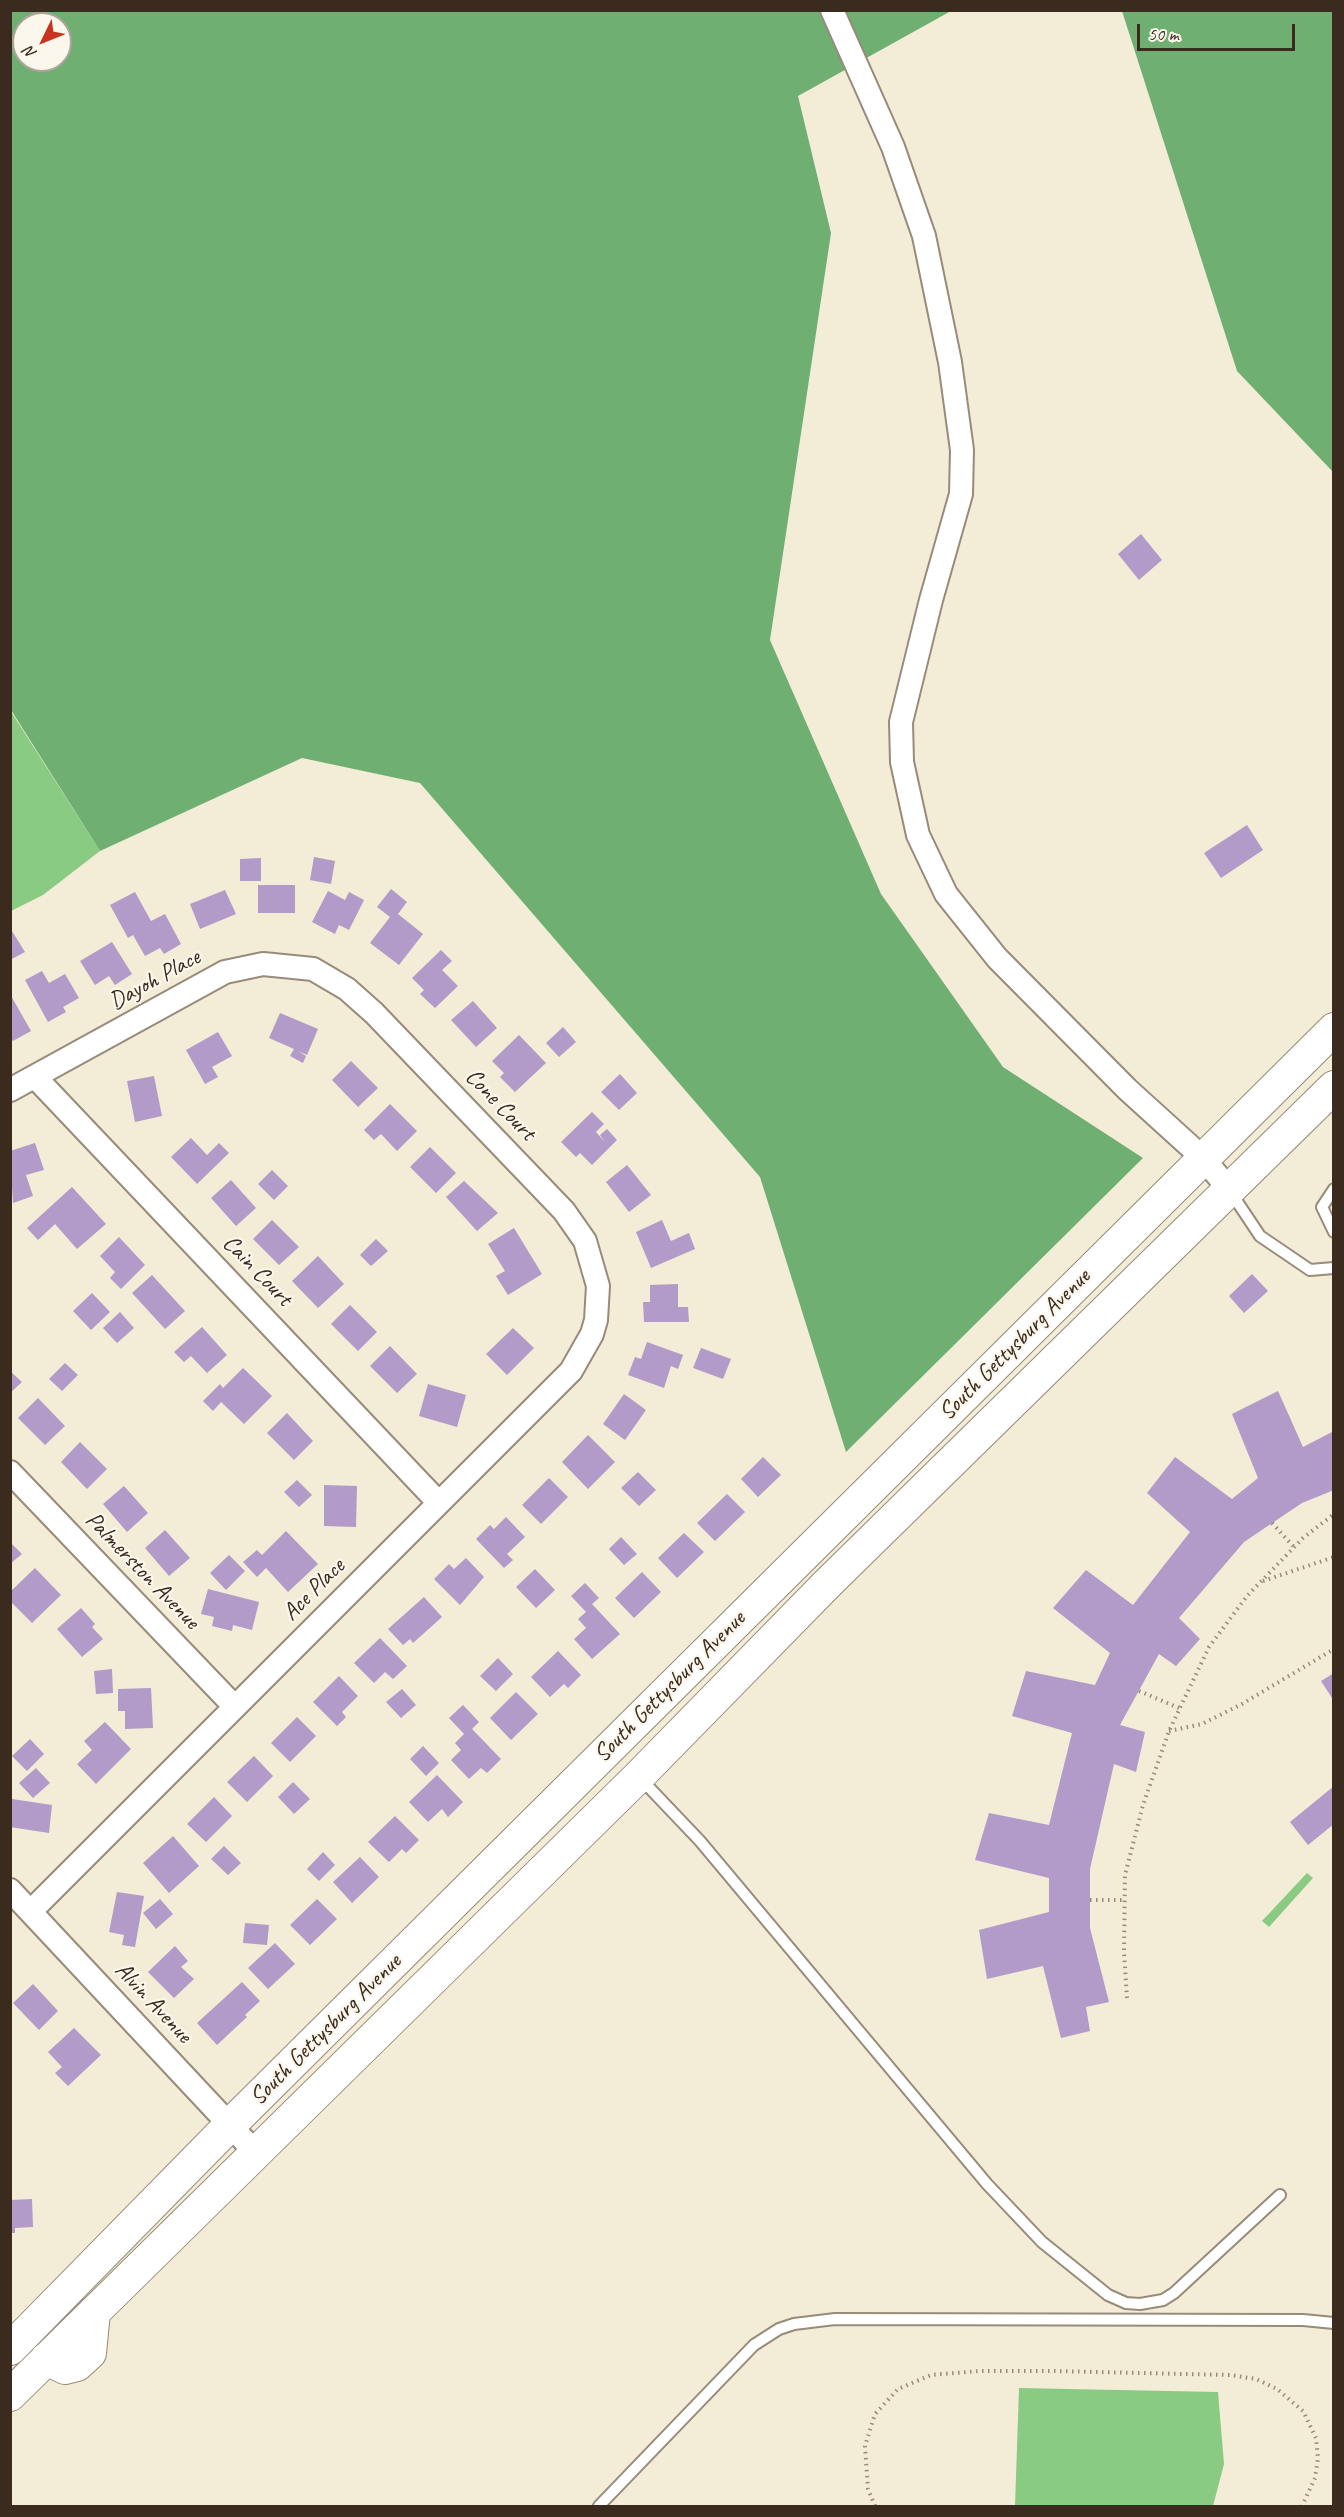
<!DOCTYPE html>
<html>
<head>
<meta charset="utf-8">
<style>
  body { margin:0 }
  #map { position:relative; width:1344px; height:2517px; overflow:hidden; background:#f3ecd6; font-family:Caveat,sans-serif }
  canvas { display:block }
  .frame { position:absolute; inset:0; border:12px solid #3b2a1e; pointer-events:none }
  .north { position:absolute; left:12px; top:12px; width:60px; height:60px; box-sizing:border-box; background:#fbf7ec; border:2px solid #aea59a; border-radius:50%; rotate:227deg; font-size:16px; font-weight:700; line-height:24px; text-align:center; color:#3b2a1e }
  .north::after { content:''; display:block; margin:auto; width:21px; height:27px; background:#c8321e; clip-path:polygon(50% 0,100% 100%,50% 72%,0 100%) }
  .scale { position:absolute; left:1137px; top:24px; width:158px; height:27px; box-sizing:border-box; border:3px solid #3b2a1e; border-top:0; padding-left:8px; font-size:18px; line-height:21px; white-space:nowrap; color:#3b2a1e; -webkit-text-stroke:4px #fbf7ec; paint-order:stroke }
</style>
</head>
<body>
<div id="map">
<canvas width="1344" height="2517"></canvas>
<div class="frame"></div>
<div class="north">N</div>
<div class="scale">50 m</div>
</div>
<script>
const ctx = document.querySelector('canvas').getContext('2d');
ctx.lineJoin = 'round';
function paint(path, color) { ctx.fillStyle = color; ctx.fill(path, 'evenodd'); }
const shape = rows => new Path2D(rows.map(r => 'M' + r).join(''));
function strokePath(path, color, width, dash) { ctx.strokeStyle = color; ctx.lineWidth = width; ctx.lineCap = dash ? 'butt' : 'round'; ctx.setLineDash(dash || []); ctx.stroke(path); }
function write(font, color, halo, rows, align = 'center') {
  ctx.font = font + ' Caveat,sans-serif'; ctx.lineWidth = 4.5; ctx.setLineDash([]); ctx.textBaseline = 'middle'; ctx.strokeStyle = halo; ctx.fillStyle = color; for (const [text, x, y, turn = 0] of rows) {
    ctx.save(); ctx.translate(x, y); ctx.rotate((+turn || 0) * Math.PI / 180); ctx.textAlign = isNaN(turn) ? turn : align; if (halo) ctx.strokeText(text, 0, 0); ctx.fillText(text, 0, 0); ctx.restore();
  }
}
const green = shape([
  [10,710,100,851,43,895,11,911],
  [1307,1873,1313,1878,1269,1927,1262,1921],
  [1019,2388,1218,2392,1224,2464,1213,2506,1015,2506]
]);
const forest = shape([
  [11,11,951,11,798,96,831,233,770,640,881,894,1003,1067,1143,1158,846,1452,760,1177,420,783,302,758,100,851,11,710],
  [24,24,60,24,60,60,24,60],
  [1122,11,1333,11,1333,472,1237,371]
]);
const building = shape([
  [1141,534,1162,560,1139,580,1118,554],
  [1247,825,1263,850,1221,878,1204,853],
  [314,857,335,861,331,884,310,880],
  [261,858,261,881,240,881,240,859],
  [258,885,295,885,295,913,258,913],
  [391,889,407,902,398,914,423,934,399,965,370,943,390,917,377,907],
  [225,890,236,914,200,929,190,904],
  [328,891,345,900,349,892,364,900,349,930,339,925,335,934,312,922],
  [135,892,151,921,165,914,181,944,164,954,160,948,145,956,133,935,128,938,110,905],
  [12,931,25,952,10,960,10,932],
  [112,942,132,974,115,985,109,976,95,985,80,961],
  [441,950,452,961,442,970,458,986,435,1008,420,994,424,990,412,978],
  [42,971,49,983,65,974,79,998,63,1007,66,1012,48,1022,25,980],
  [10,994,31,1031,13,1041,10,1037],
  [473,1001,497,1028,476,1047,451,1020],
  [280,1013,318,1029,307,1055,298,1051,306,1056,303,1063,290,1056,294,1049,269,1038],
  [563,1027,576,1042,559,1057,546,1043],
  [218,1032,232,1056,212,1067,218,1077,205,1084,186,1050],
  [519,1035,546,1063,515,1092,500,1077,504,1073,492,1061],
  [351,1061,378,1088,358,1107,332,1080],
  [620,1074,637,1093,619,1110,601,1092],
  [154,1076,162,1116,135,1122,127,1081],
  [390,1104,417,1131,397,1151,381,1134,374,1140,364,1130],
  [592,1112,604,1124,596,1132,605,1142,600,1135,607,1129,617,1140,592,1165,580,1153,576,1157,561,1142],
  [191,1138,207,1155,219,1143,229,1153,197,1184,171,1157],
  [35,1143,44,1170,26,1175,33,1196,13,1203,10,1151],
  [430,1147,456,1173,436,1193,410,1167],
  [627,1165,651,1195,629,1212,606,1182],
  [272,1170,288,1186,274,1200,258,1184],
  [231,1180,256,1208,236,1226,211,1198],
  [464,1181,498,1213,477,1231,446,1197],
  [72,1187,106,1224,77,1249,55,1224,38,1240,27,1228],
  [272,1220,299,1247,279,1265,253,1239],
  [662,1220,671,1241,689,1233,695,1249,651,1268,636,1232],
  [514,1228,542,1274,508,1295,496,1276,505,1271,488,1244],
  [119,1237,145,1265,121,1289,110,1278,115,1272,100,1256],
  [376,1239,388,1251,371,1266,360,1255],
  [318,1256,344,1284,318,1308,292,1281],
  [1252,1274,1268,1291,1244,1313,1229,1296],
  [152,1275,185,1311,165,1329,132,1293],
  [678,1284,678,1307,688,1307,689,1322,644,1322,643,1302,650,1302,650,1285],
  [92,1293,110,1312,91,1330,73,1311],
  [350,1305,377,1332,358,1351,331,1324],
  [120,1312,134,1328,117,1343,103,1328],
  [202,1327,227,1355,207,1373,191,1356,184,1362,174,1352],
  [513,1328,534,1348,507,1375,486,1354],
  [647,1342,683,1355,678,1369,671,1366,664,1388,628,1375,635,1357,641,1359],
  [390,1346,417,1374,397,1393,370,1366],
  [701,1348,731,1359,723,1379,693,1368],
  [65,1363,78,1375,62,1391,49,1379],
  [243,1368,272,1396,244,1424,221,1402,213,1411,203,1401,220,1384,223,1388],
  [10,1371,22,1382,10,1393],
  [428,1384,466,1395,457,1427,419,1416],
  [1278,1391,1303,1447,1334,1431,1334,1490,1302,1503,1244,1542,1179,1618,1200,1639,1176,1666,1159,1654,1120,1725,1145,1732,1136,1772,1114,1764,1090,1869,1090,1928,1109,2002,1086,2007,1090,2031,1061,2038,1043,1966,987,1979,979,1930,1049,1912,1049,1878,975,1860,989,1813,1049,1825,1072,1733,1012,1716,1026,1671,1095,1685,1110,1653,1053,1608,1086,1570,1133,1605,1190,1532,1147,1493,1175,1457,1232,1499,1258,1478,1232,1414],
  [624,1394,646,1410,625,1440,603,1424],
  [38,1398,65,1426,45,1445,18,1418],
  [287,1413,313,1441,294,1460,267,1433],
  [588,1435,615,1462,588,1489,562,1462],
  [80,1442,107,1469,87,1489,61,1462],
  [763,1457,781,1475,758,1497,741,1479],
  [638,1472,656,1490,639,1506,621,1488],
  [549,1478,568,1497,541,1524,522,1505],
  [297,1480,312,1495,299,1507,284,1492],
  [324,1485,357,1486,356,1527,324,1526],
  [124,1486,148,1513,127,1532,103,1504],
  [727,1494,745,1512,715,1541,697,1523],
  [506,1517,525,1537,507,1554,513,1560,504,1568,476,1539,490,1525,494,1529],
  [165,1530,190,1558,169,1576,145,1548],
  [286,1531,318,1564,288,1592,266,1568,257,1577,243,1562,257,1550,262,1555],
  [684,1533,704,1552,677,1578,658,1558],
  [621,1537,637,1554,624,1565,609,1549],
  [10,1542,22,1554,10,1564],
  [229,1555,245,1571,226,1590,210,1573],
  [466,1558,484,1577,460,1605,434,1579,449,1564,454,1569],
  [35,1568,61,1595,32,1623,10,1601,10,1592],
  [535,1569,555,1590,536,1608,516,1587],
  [642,1572,661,1592,634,1618,615,1598],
  [585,1583,599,1598,592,1604,620,1634,592,1659,574,1639,586,1628,578,1619,586,1612,571,1596],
  [208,1589,259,1602,252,1630,233,1625,232,1631,212,1626,214,1617,201,1614],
  [424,1597,442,1617,413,1643,410,1639,403,1645,388,1629],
  [81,1608,95,1624,92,1627,103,1639,82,1657,57,1629],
  [380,1638,407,1666,393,1679,385,1672,374,1683,354,1663],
  [558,1651,581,1675,568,1688,564,1684,550,1697,531,1677],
  [498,1658,513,1674,496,1691,480,1676],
  [112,1669,113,1693,96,1694,94,1671],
  [1334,1673,1334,1701,1321,1681],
  [339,1676,358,1696,342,1712,346,1717,337,1726,313,1702],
  [151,1688,153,1728,125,1729,125,1711,118,1711,118,1689],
  [402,1689,416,1705,401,1718,386,1702],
  [516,1692,538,1714,511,1740,490,1718],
  [463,1705,479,1722,472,1729,501,1759,487,1773,481,1768,469,1779,451,1760,461,1750,455,1743,464,1734,449,1718],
  [297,1717,316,1736,290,1762,271,1743],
  [105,1722,131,1749,96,1784,77,1764,92,1750,84,1741],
  [30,1739,44,1754,27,1771,12,1756],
  [423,1746,439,1763,426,1776,410,1759],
  [254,1756,273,1776,247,1802,227,1782],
  [36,1768,50,1783,33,1798,19,1783],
  [437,1775,463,1802,448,1817,442,1809,428,1822,409,1802],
  [293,1782,310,1799,294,1814,278,1797],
  [1334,1786,1334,1824,1308,1845,1290,1822],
  [214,1797,232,1816,206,1842,187,1824],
  [12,1799,52,1805,49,1833,10,1827],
  [395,1816,419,1840,406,1853,402,1849,389,1862,368,1842],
  [173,1836,199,1866,169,1893,143,1863],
  [224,1846,241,1863,228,1875,211,1859],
  [323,1852,335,1865,319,1881,307,1869],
  [360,1857,379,1877,352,1903,333,1882],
  [117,1892,144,1896,135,1947,122,1945,124,1935,109,1932],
  [160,1899,173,1914,156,1929,143,1913],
  [317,1899,337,1919,310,1945,290,1925],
  [245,1923,269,1925,267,1945,243,1943],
  [275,1943,295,1964,268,1989,248,1968],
  [175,1946,188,1961,181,1967,194,1979,174,1998,148,1972],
  [242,1982,260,2001,245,2015,247,2017,217,2045,197,2023],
  [33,1984,58,2011,39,2030,13,2003],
  [74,2028,101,2055,68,2086,55,2073,62,2067,48,2052],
  [32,2199,33,2227,15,2228,15,2233,10,2233,10,2200]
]);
const path = shape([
  [1272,1523,1294,1547],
  [1263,1581,1334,1557],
  [1139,1691,1179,1708],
  [1169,1731,1202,1724,1242,1704,1334,1649],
  [1090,1900,1125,1900],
  [1127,1998,1124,1952,1125,1875,1143,1805,1169,1731,1209,1647,1247,1596,1303,1538,1334,1514],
  [875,2506,868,2489,865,2446,875,2414,898,2389,931,2375,979,2371,1052,2371,1230,2375,1256,2379,1277,2389,1303,2411,1316,2438,1318,2458,1315,2478,1302,2506]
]);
const service = shape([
  [1334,1189,1322,1207,1334,1232],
  [1230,1191,1260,1236,1310,1270,1334,1268],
  [641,1779,700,1841,987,2184,1042,2242,1108,2295,1126,2303,1140,2304,1163,2300,1174,2293,1280,2195],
  [599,2506,754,2345,779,2329,794,2324,835,2319,1303,2320,1334,2323]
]);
const minor = shape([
  [832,10,893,147,924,236,950,362,962,450,961,494,931,600,901,722,902,762,918,835,946,894,997,958,1127,1089,1203,1158,1228,1188],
  [35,1077,439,1503],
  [10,1090,225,972,263,964,313,969,347,989,374,1013,564,1211,585,1241,598,1286,596,1320,592,1334,571,1371,31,1911],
  [10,1472,235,1707],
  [10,1890,256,2153]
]);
const secondary = shape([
  [10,2349,230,2125,1334,1029],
  [46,2359,65,2368,77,2365,90,2353,94,2312],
  [10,2395,639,1776,827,1584,1334,1087]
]);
const streetNames = [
  ["Dayoh Place",155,980,-29],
  ["Cone Court",500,1105,46],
  ["Cain Court",257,1271,46],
  ["South Gettysburg Avenue",1015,1345,-45],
  ["Palmerston Avenue",142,1571,46],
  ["Ace Place",314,1590,-45],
  ["South Gettysburg Avenue",670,1687,-45],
  ["Alvin Avenue",153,2003,47],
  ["South Gettysburg Avenue",326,2030,-45]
];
paint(green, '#8acb83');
paint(forest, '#6faf71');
paint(building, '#b29ac9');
strokePath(service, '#978b7a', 14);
strokePath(minor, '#978b7a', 26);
strokePath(secondary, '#978b7a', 34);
strokePath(path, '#978b7a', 4, [1.5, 4.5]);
strokePath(service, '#fff', 10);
strokePath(minor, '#fff', 22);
strokePath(secondary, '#fff', 32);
write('24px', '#3b2a1e', '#fbf7ec', streetNames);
</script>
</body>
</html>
